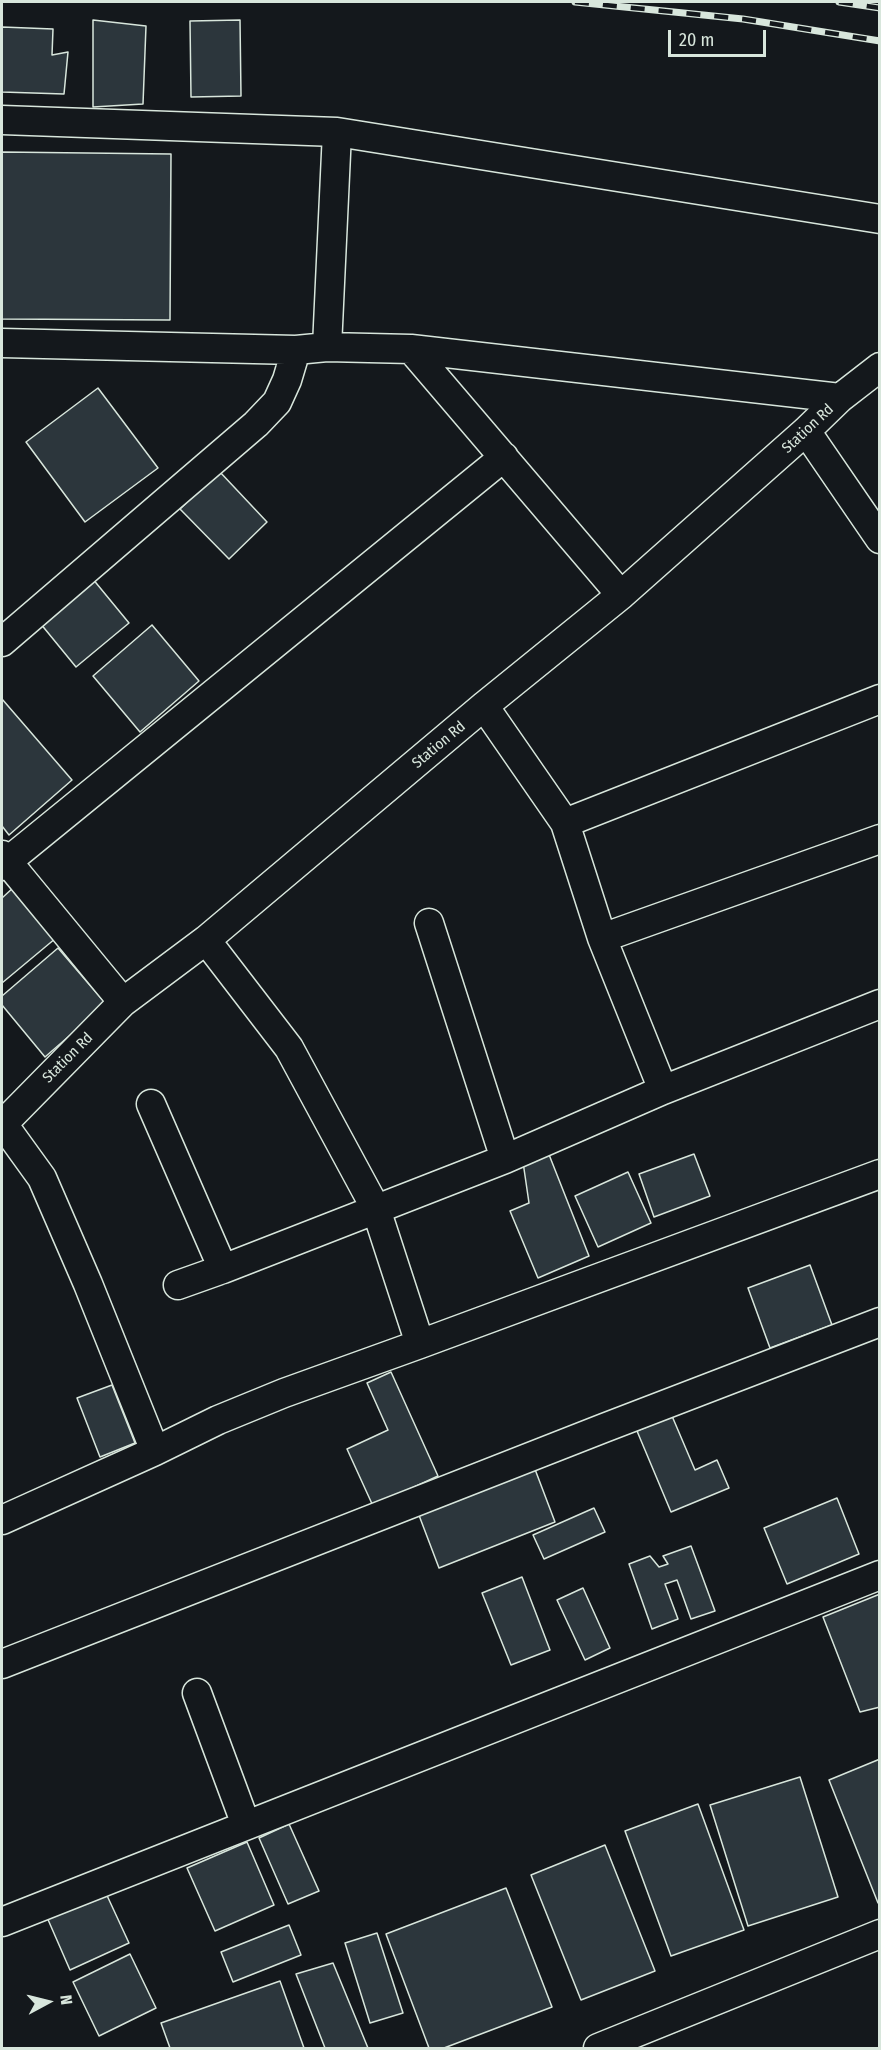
<!DOCTYPE html>
<html>
<head>
<meta charset="utf-8">
<style>
  body { margin:0 }
  #map { position:relative; width:881px; height:2050px; overflow:hidden; background:#14181c; font-family:"Fira Sans Condensed",sans-serif }
  canvas { display:block }
  .frame { position:absolute; inset:0; border:3px solid #d8e6dc; pointer-events:none }
  .north { position:absolute; left:18px; top:1972px; width:60px; height:60px; -webkit-text-stroke:4px #14181c; paint-order:stroke; rotate:83deg; font-size:16px; font-weight:700; line-height:24px; text-align:center; color:#d8e6dc }
  .north::after { content:''; display:block; margin:auto; width:21px; height:27px; background:#d8e6dc; clip-path:polygon(50% 0,100% 100%,50% 72%,0 100%) }
  .scale { position:absolute; left:668px; top:30px; width:98px; height:27px; box-sizing:border-box; border:3px solid #d8e6dc; border-top:0; padding-left:8px; font-size:18px; line-height:21px; white-space:nowrap; color:#d8e6dc; -webkit-text-stroke:4px #14181c; paint-order:stroke }
</style>
</head>
<body>
<div id="map">
<canvas width="881" height="2050"></canvas>
<div class="frame"></div>
<div class="north">N</div>
<div class="scale">20 m</div>
</div>
<script>
const ctx = document.querySelector('canvas').getContext('2d');
ctx.lineJoin = 'round';
function paint(path, color) { ctx.fillStyle = color; ctx.fill(path, 'evenodd'); }
const shape = rows => new Path2D(rows.map(r => 'M' + r).join(''));
function strokePath(path, color, width, dash) { ctx.strokeStyle = color; ctx.lineWidth = width; ctx.lineCap = dash ? 'butt' : 'round'; ctx.setLineDash(dash || []); ctx.stroke(path); }
function write(font, color, halo, rows, align = 'center') {
  ctx.font = font + ' "Fira Sans Condensed",sans-serif'; ctx.lineWidth = 4.5; ctx.setLineDash([]); ctx.textBaseline = 'middle'; ctx.strokeStyle = halo; ctx.fillStyle = color; for (const [text, x, y, turn = 0] of rows) {
    ctx.save(); ctx.translate(x, y); ctx.rotate((+turn || 0) * Math.PI / 180); ctx.textAlign = isNaN(turn) ? turn : align; if (halo) ctx.strokeText(text, 0, 0); ctx.fillText(text, 0, 0); ctx.restore();
  }
}
const building = shape([
  [93,20,146,26,143,104,93,107,93,20],
  [240,20,241,96,191,97,190,21,240,20],
  [2,27,53,29,52,55,68,52,64,94,2,92,2,27],
  [2,152,171,154,170,320,2,319,2,152],
  [98,388,158,468,85,522,26,442,98,388],
  [219,471,267,522,229,559,180,509,219,471],
  [92,578,129,623,76,667,40,623,92,578],
  [152,625,199,681,140,732,93,676,152,625],
  [2,699,72,780,9,835,2,826,2,699],
  [14,887,56,938,2,983,2,898,14,887],
  [58,948,106,1004,45,1057,2,1005,2,996,58,948],
  [548,1152,589,1256,538,1278,510,1211,529,1203,523,1162,548,1152],
  [694,1154,710,1196,654,1217,639,1174,694,1154],
  [628,1172,651,1223,598,1247,575,1196,628,1172],
  [810,1265,832,1325,770,1348,748,1288,810,1265],
  [391,1372,438,1476,373,1506,347,1449,388,1430,367,1383,391,1372],
  [112,1385,135,1443,100,1457,77,1398,112,1385],
  [672,1416,695,1470,717,1460,729,1488,671,1512,637,1431,672,1416],
  [533,1464,555,1522,439,1568,417,1510,533,1464],
  [837,1498,859,1554,787,1584,764,1528,837,1498],
  [594,1508,605,1532,544,1559,533,1535,594,1508],
  [691,1546,715,1611,691,1619,677,1580,665,1584,678,1619,652,1629,629,1564,650,1556,659,1567,668,1564,663,1556,691,1546],
  [522,1577,550,1650,511,1665,482,1593,522,1577],
  [583,1588,610,1648,585,1660,557,1600,583,1588],
  [880,1594,880,1707,860,1712,823,1617,880,1594],
  [880,1759,880,1902,878,1903,829,1780,880,1759],
  [800,1777,838,1897,748,1926,710,1805,800,1777],
  [698,1804,744,1930,671,1956,625,1831,698,1804],
  [289,1824,319,1891,288,1904,259,1838,289,1824],
  [247,1842,274,1905,215,1931,187,1868,247,1842],
  [605,1845,655,1971,581,2000,531,1875,605,1845],
  [506,1888,552,2007,444,2048,429,2048,386,1934,506,1888],
  [104,1889,129,1943,70,1970,46,1915,104,1889],
  [289,1925,301,1955,233,1982,221,1952,289,1925],
  [377,1933,403,2013,370,2023,345,1943,377,1933],
  [130,1954,156,2008,99,2036,73,1982,130,1954],
  [333,1963,368,2048,325,2048,296,1974,333,1963],
  [280,1981,304,2048,170,2048,161,2023,280,1981]
]);
const street = shape([
  [2,120,337,132,880,219],
  [2,343,296,350,327,347,411,349,840,398],
  [327,347,337,132],
  [411,349,621,595],
  [806,431,880,539],
  [2,642,256,424,277,402,287,380,296,350],
  [484,706,565,823,602,938,663,1090],
  [565,823,880,699],
  [2,855,123,1002],
  [2,866,504,457],
  [429,923,505,1159],
  [602,938,880,839],
  [206,940,289,1048,376,1209,420,1344],
  [151,1104,223,1269],
  [3,1124,42,1178,88,1284,155,1451],
  [2,1125,123,1002,206,940,484,706,621,595,806,431,840,398,880,367],
  [178,1285,223,1269,505,1159,663,1090,880,1004],
  [2,1520,155,1451,218,1420,284,1393,420,1344,880,1174],
  [2,1664,604,1428,880,1322],
  [197,1693,246,1825],
  [2,1922,880,1575],
  [598,2048,880,1934]
]);
const rail = shape([
  [575,2,743,19,880,41],
  [839,2,880,8]
]);
const streetNames = [
  ["Station Rd",808,429,-43],
  ["Station Rd",439,745,-40],
  ["Station Rd",68,1058,-45]
];
paint(building, '#2c363c');
strokePath(building, '#d8e6dc', 1.5);
strokePath(street, '#d8e6dc', 31);
strokePath(street, '#14181c', 28);
strokePath(rail, '#d8e6dc', 7);
strokePath(rail, '#14181c', 4.5, [14]);
write('15px', '#d8e6dc', '#14181c', streetNames);
</script>
</body>
</html>
